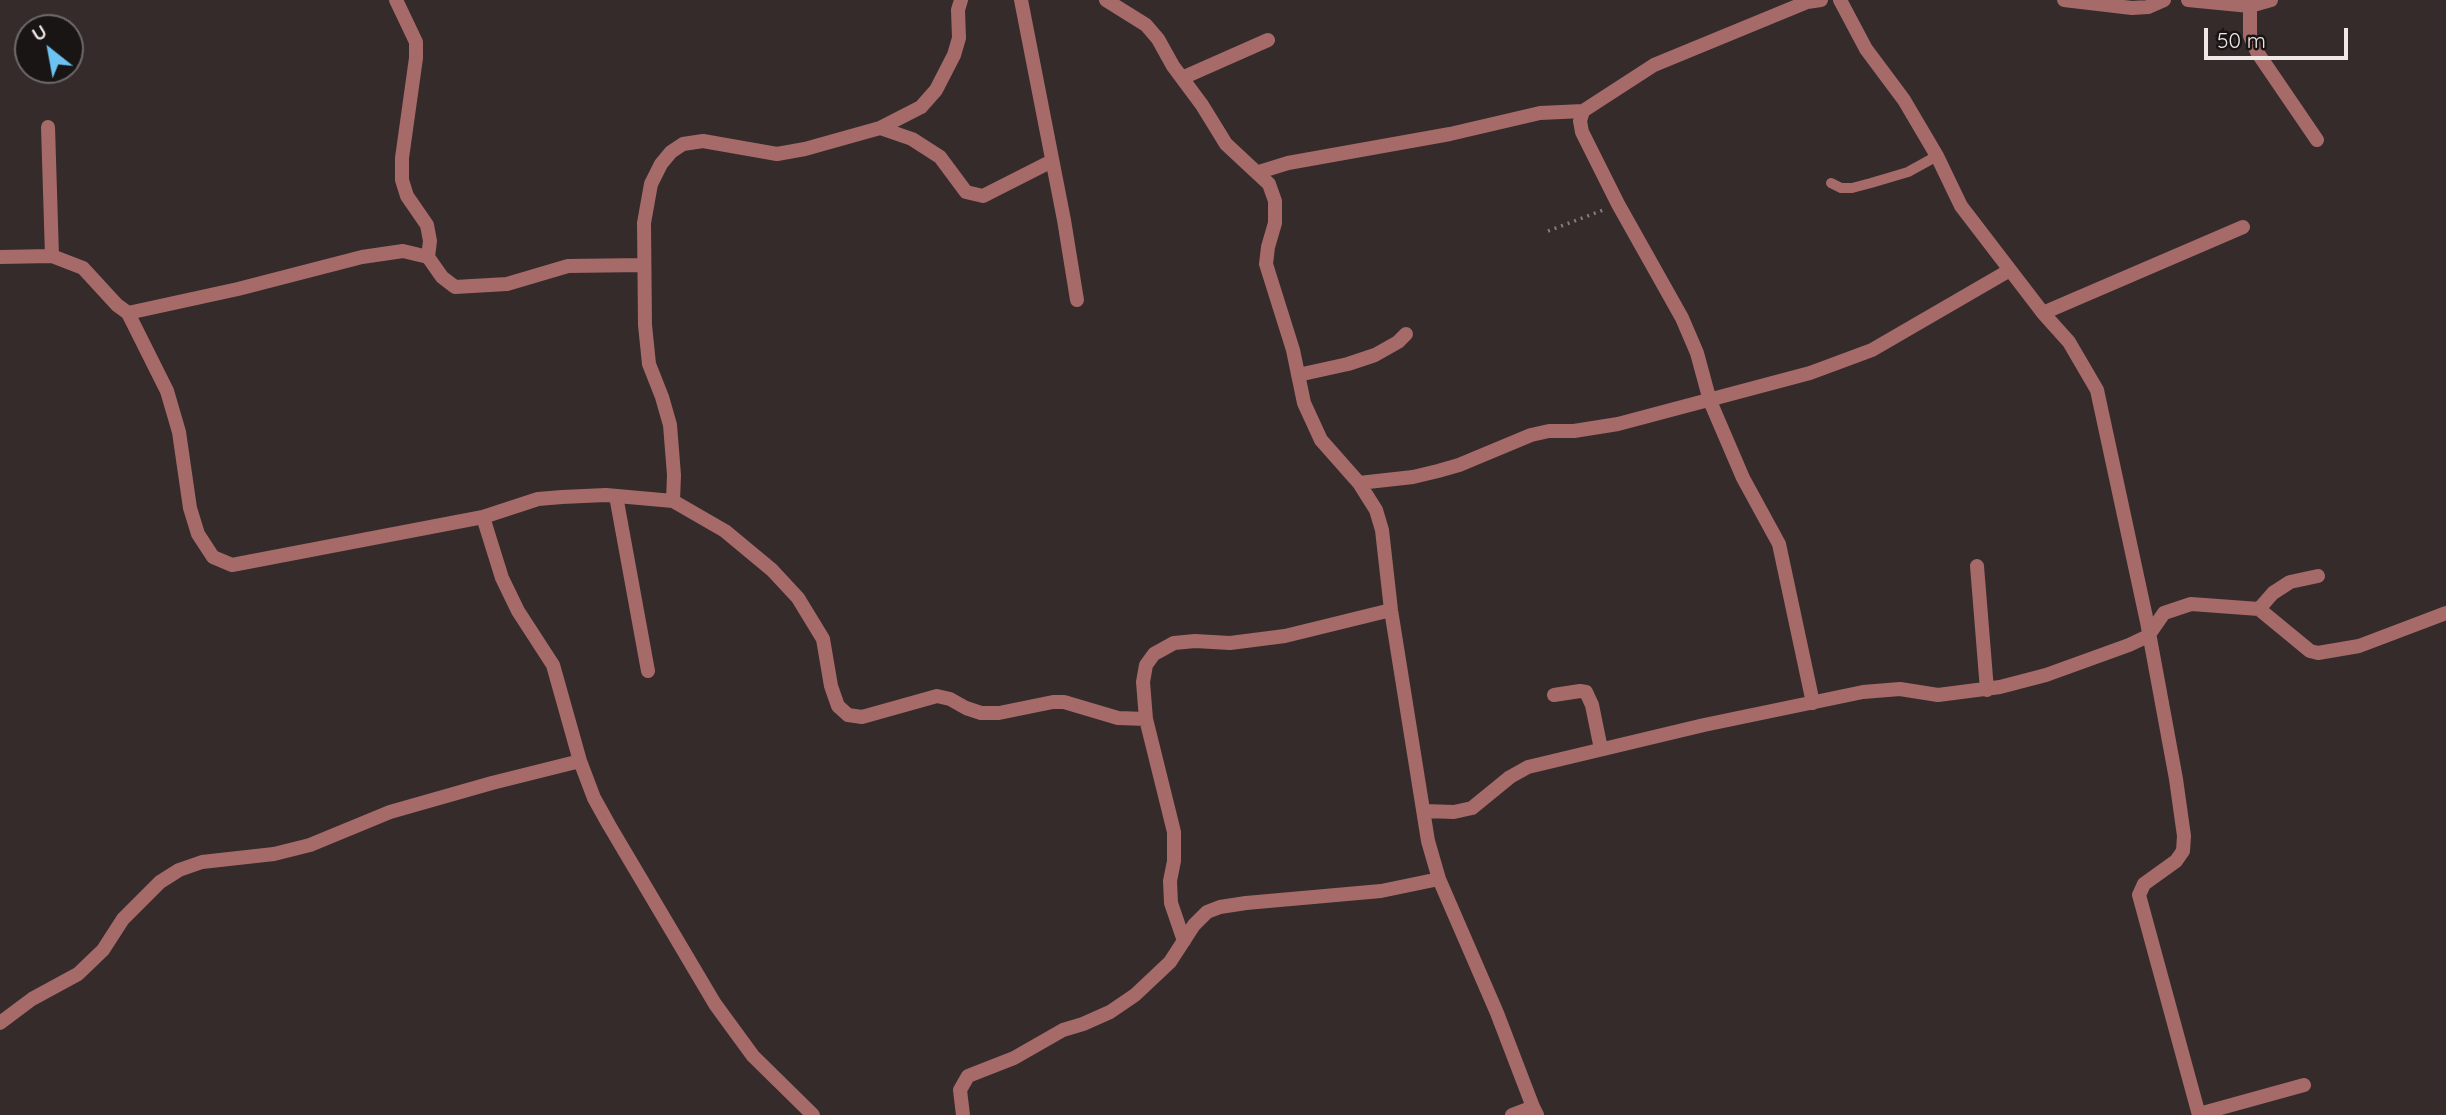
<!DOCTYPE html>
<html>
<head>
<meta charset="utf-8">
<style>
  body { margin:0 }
  #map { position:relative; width:2446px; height:1115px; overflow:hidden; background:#352b2b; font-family:Quicksand,sans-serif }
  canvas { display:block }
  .north { position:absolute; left:14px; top:14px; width:70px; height:70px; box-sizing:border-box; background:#191515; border:2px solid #6f6969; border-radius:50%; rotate:329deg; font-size:19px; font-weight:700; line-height:28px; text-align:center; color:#efe8e7 }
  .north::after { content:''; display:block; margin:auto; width:24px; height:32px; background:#6cc3f2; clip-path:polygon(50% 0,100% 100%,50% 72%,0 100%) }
  .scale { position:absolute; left:2204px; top:28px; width:144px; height:32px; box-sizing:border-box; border:4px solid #efe8e7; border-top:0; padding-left:9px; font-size:21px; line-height:24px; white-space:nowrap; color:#efe8e7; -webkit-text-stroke:5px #191515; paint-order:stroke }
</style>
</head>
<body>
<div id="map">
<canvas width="2446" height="1115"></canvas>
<div class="north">U</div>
<div class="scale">50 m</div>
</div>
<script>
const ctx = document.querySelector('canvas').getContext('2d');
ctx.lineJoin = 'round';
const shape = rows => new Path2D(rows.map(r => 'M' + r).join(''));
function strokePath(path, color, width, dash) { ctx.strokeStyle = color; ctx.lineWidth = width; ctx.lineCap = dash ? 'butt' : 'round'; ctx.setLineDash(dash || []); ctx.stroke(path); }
const path = shape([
  [1548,231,1603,210]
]);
const lane = shape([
  [1831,183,1841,188,1852,188,1871,183,1908,172,1937,156]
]);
const street = shape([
  [396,0,416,42,416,58,402,158,402,180,407,196,427,225,430,241,428,257],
  [1021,0,1064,220,1077,300],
  [1106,0,1146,25,1158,39,1173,66,1202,105,1226,144,1269,184,1275,201,1275,223,1268,247,1266,264,1293,350,1304,403,1321,440,1359,483,1376,510,1382,530,1391,610,1428,841,1439,879,1497,1013,1533,1107,1537,1115],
  [1840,0,1866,49,1904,100,1937,156,1961,206,2043,313,2069,342,2097,390,2147,622,2176,779,2184,836,2183,851,2176,861,2144,884,2139,895,2199,1115],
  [2064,0,2132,8,2148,7,2164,0],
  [2188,0,2250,6,2271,0],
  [2250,6,2250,36,2257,52,2317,140],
  [1182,78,1268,40],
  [48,127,52,256],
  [880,128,912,139,940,157,966,192,983,196,1052,161],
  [1259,172,1288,163,1450,134,1540,113,1583,111],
  [0,257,52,256,83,268,117,305,128,313,238,289,362,257,403,251,428,257,442,277,455,287,507,284,568,266,643,265],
  [128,313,167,391,179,432,190,508,198,534,213,557,232,565,483,517],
  [2043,313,2243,227],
  [1298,375,1348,364,1375,355,1398,342,1406,334],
  [1359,483,1413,477,1438,471,1459,465,1531,435,1549,431,1574,431,1618,424,1810,373,1872,350,2010,270],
  [616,496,648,671],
  [673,501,674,475,670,425,662,397,649,364,645,325,644,223,651,184,661,164,671,152,683,144,703,141,777,154,805,149,880,128,921,107,936,90,954,55,959,38,958,10,961,0],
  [1977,566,1987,690],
  [2259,609,2273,593,2290,582,2318,576],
  [1554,695,1580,691,1586,692,1592,705,1601,749],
  [1813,703,1779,544,1743,478,1710,401,1697,353,1682,318,1618,204,1582,132,1580,121,1583,111,1654,65,1807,2,1821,0],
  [1424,811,1454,812,1472,808,1510,777,1528,767,1704,725,1863,692,1900,689,1938,695,2000,687,2046,675,2129,645,2148,636,2164,613,2191,604,2259,609,2310,651,2318,653,2359,646,2446,613],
  [1184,941,1171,903,1170,881,1174,861,1174,832,1146,719,1143,682,1146,665,1154,654,1174,643,1195,641,1230,643,1285,636,1391,610],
  [0,1023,32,999,78,974,103,950,123,919,160,882,179,870,202,862,274,854,310,845,390,812,492,783,580,761],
  [2199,1114,2304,1085],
  [813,1115,753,1056,715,1004,609,825,594,798,580,761,553,665,518,611,502,578,483,517,538,499,562,497,606,495,673,501,725,531,772,570,798,598,823,639,831,686,838,706,848,715,862,717,937,696,950,699,966,708,981,713,999,713,1053,702,1064,702,1118,718,1146,719],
  [963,1115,960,1090,968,1076,1014,1058,1063,1030,1083,1024,1110,1012,1135,995,1170,962,1194,925,1207,912,1220,907,1246,903,1381,891,1439,879],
  [1512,1115,1533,1107]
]);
strokePath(path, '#857c7c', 3.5, [2, 5]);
strokePath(lane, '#a66a69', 10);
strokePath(street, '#a66a69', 14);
</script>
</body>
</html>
